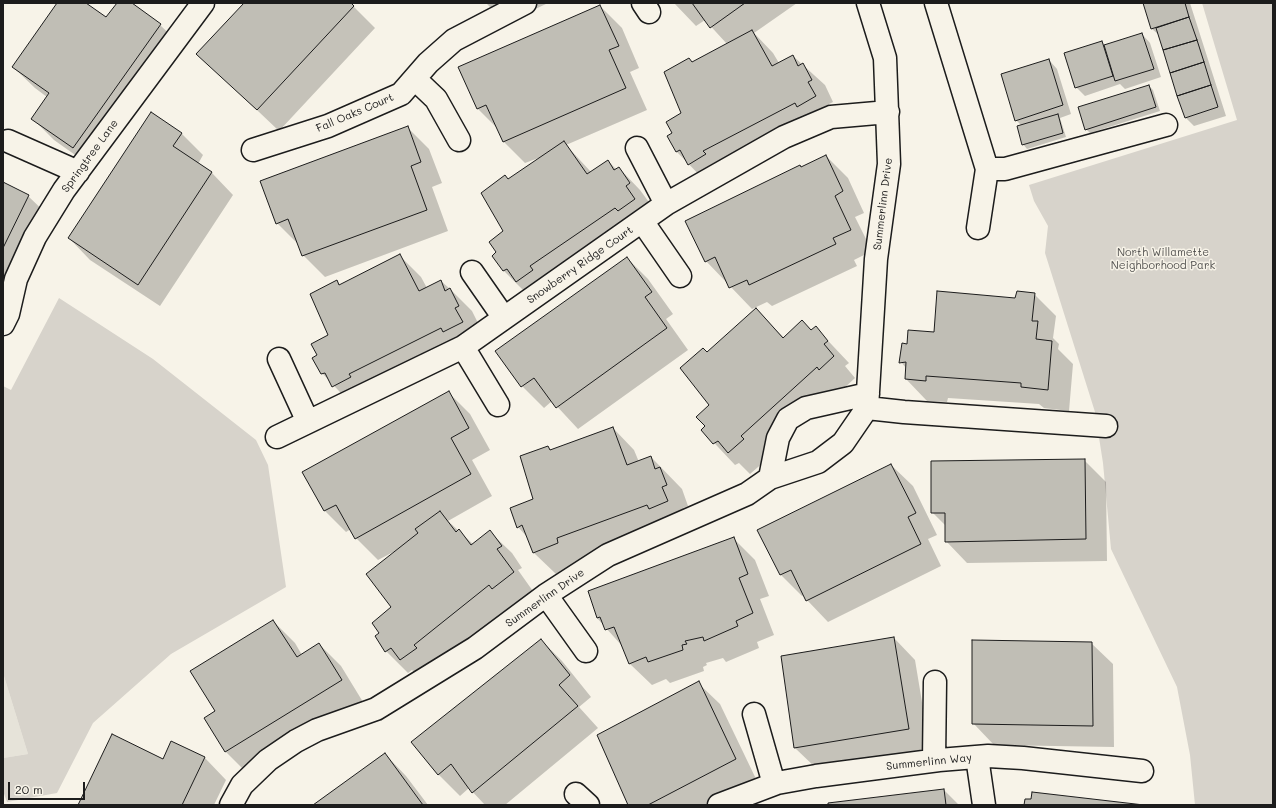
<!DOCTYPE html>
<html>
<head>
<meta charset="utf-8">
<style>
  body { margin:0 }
  #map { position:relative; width:1276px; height:808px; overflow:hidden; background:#f7f3e8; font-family:Mali,sans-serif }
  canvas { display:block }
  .frame { position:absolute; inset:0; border:4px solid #1c1c1c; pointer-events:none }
  .scale { position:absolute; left:8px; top:782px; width:77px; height:18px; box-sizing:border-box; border:2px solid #1c1c1c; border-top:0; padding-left:5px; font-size:12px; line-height:14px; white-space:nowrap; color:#1c1c1c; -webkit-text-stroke:3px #f7f3e8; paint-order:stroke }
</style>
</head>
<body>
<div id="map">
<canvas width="1276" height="808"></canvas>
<div class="frame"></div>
<div class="scale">20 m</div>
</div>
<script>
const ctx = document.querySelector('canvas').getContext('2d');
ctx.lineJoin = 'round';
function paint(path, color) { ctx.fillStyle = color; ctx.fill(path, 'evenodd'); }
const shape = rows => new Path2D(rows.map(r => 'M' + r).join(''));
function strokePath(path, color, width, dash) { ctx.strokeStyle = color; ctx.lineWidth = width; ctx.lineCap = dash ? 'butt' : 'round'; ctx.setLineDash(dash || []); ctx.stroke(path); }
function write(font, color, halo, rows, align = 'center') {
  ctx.font = font + ' Mali,sans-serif'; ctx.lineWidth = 3; ctx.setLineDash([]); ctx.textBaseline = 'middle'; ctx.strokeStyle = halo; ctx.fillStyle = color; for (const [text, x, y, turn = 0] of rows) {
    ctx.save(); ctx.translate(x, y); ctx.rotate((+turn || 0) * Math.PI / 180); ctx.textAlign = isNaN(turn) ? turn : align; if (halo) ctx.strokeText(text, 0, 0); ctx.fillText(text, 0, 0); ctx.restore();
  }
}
const built = shape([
  [3,673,28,754,3,758]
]);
const green = shape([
  [1202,3,1273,3,1273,805,1195,805,1190,755,1177,687,1111,549,1103,463,1095,412,1045,253,1048,226,1034,201,1029,185,1237,120],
  [59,298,153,359,256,440,268,465,286,587,171,654,93,723,57,793,7,802,3,791,3,758,28,754,3,673,3,386,11,390]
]);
const shadow = shape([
  [59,3,84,3,107,19,118,3,130,3,160,25,182,46,95,169,54,140,32,118,47,97,35,88,13,67],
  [245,3,350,3,375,28,279,131,198,54],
  [486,3,548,3,506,23],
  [674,3,797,3,754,33,773,53,779,63,793,56,825,85,833,102,829,104,837,118,710,186,676,151,689,59,693,63,727,44,705,20,696,26],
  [1144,3,1190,3,1226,116,1194,126,1185,117,1159,35,1152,29],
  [600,6,622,28,639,68,630,72,647,110,566,145,591,172,608,161,617,170,619,168,640,190,651,205,525,292,503,270,498,252,505,232,509,180,544,156,525,163,503,141,498,129,477,108],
  [1142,34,1150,43,1161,77,1125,89,1120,84,1085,96,1076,87,1102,42,1106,46],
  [1049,60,1057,69,1071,114,1060,118,1066,137,1027,149,1023,144,1022,126,1016,120],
  [1149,86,1153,90,1160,111,1090,133,1086,129],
  [151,113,182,134,203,155,198,164,212,173,233,195,160,306,90,260,69,238],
  [408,128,429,149,442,183,432,187,448,231,325,277,303,255,299,245,277,223],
  [826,156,848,178,864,213,855,217,872,251,854,260,857,266,772,306,767,302,752,309,706,261,802,168],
  [3,184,28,196,50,217,3,314],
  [399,255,421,277,427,288,441,281,450,289,472,311,480,327,355,408,322,373,319,355,329,336,337,281,340,285],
  [627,258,648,279,673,314,666,319,688,350,578,429,552,401,544,408,522,386],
  [1034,294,1056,316,1053,338,1059,344,1058,349,1073,364,1069,411,1044,408,1039,404,948,398,947,402,927,401,906,379,906,368,901,362,908,345,1016,299],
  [756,309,784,338,811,331,816,328,849,363,845,366,855,378,841,391,839,388,762,458,765,461,750,474,739,463,735,465,702,430,706,426,710,405,707,353],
  [448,392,470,414,490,450,472,460,492,496,448,521,473,544,490,532,512,553,522,568,518,570,535,594,515,610,511,606,435,667,423,681,412,670,408,673,386,651,376,636,381,633,393,607,399,549,378,560,356,538,351,529,346,532,325,511,303,472],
  [613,428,634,450,639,462,651,457,682,489,688,506,683,508,689,523,667,526,578,560,579,565,556,574,534,553,528,538,518,527,534,500,548,447,552,451],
  [1084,460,1106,482,1107,561,967,563,946,541,946,526,932,512],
  [891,465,913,486,937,535,928,539,941,566,828,622,807,600,804,595,802,596,781,575,759,531],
  [733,538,755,560,769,596,760,599,774,635,757,642,759,648,726,662,723,658,706,663,707,665,703,667,704,671,670,683,666,679,652,685,630,664,623,647,597,618],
  [273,621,295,643,302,655,319,644,341,666,363,702,247,773,225,751,217,711],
  [894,638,915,660,930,750,817,769,795,748],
  [541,640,562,661,591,697,579,707,598,728,505,805,485,805,469,788,460,796,438,774],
  [1091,643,1113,664,1114,747,994,745,973,723],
  [698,683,720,704,757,781,711,805,630,805],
  [172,742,205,758,226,780,214,805,79,805,163,760],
  [385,754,406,776,428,805,315,805],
  [944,790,959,805,829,805]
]);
const building = shape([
  [57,3,86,3,106,17,117,3,132,3,161,24,73,148,31,119,49,93,12,67,57,3],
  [244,3,351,3,354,6,257,110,196,54,244,3],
  [692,3,745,3,710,28,692,3],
  [1143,3,1185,3,1189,17,1151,29,1143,3],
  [600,5,619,46,609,50,626,88,503,142,486,105,477,109,458,67,600,5],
  [1189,17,1197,40,1163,50,1156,28,1189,17],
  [752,30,772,66,793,55,798,66,803,63,812,80,808,82,816,96,797,107,795,103,703,151,706,154,688,165,680,150,676,152,667,136,672,133,666,122,681,113,664,72,689,58,692,62,752,30],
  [1142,33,1154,69,1115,81,1104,45,1142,33],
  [1197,40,1204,62,1170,73,1163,50,1197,40],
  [1102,41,1113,76,1075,88,1064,53,1102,41],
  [1049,59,1063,105,1015,121,1001,74,1049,59],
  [1204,62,1211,85,1177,96,1170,73,1204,62],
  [1149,85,1156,107,1085,130,1078,107,1149,85],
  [1211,85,1218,107,1185,118,1177,96,1211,85],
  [151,112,182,133,173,146,212,172,138,285,68,238,151,112],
  [1058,114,1063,133,1022,145,1017,126,1058,114],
  [408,126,421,162,411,166,427,210,302,256,288,219,276,224,260,181,408,126],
  [564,141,587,174,608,160,614,170,619,167,630,183,626,186,635,199,618,211,615,208,530,266,533,270,516,282,507,269,503,271,492,256,496,252,489,242,503,231,481,193,505,175,508,179,564,141],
  [826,155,843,191,835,196,851,230,833,238,836,244,749,285,747,280,729,288,715,257,705,262,685,221,800,165,801,167,826,155],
  [3,182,29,195,3,248,3,182],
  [400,254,419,291,441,280,445,291,450,288,459,306,455,308,463,322,443,332,441,328,349,374,351,377,332,387,325,373,321,374,312,358,317,355,311,344,328,335,310,294,337,280,339,285,400,254],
  [627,257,652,292,645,297,667,328,556,408,534,378,521,387,495,351,627,257],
  [937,291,1015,298,1017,291,1035,293,1032,321,1038,321,1036,339,1052,341,1048,390,1021,387,1021,383,926,376,926,381,905,379,906,362,899,363,902,343,907,344,908,330,934,332,937,291],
  [756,308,783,338,802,320,811,330,816,326,828,341,824,344,834,356,819,370,817,367,741,436,744,439,728,453,718,441,713,444,701,430,705,426,696,417,709,405,680,368,703,348,707,352,756,308],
  [449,391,469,428,451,438,471,474,355,539,336,505,324,511,302,472,449,391],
  [613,427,627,465,651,456,655,469,660,467,667,485,662,487,668,501,649,509,647,505,557,538,558,543,533,553,522,525,517,528,510,508,533,499,520,456,548,446,550,450,613,427],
  [1085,459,1086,539,945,542,945,513,931,513,931,461,1085,459],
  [891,464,916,513,908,517,921,544,806,601,791,570,780,575,757,530,891,464],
  [440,511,456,532,459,529,471,545,490,530,502,546,497,549,514,572,492,589,489,585,414,645,417,648,400,660,391,648,385,652,375,636,379,633,372,623,391,607,366,574,418,533,415,529,440,511],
  [734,537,748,574,739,578,753,613,736,621,738,626,704,641,703,637,685,641,687,644,682,645,683,650,648,662,646,657,629,664,614,627,605,630,600,617,597,618,588,591,734,537],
  [273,620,297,657,319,643,342,680,225,752,204,718,215,711,190,671,273,620],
  [894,637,909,729,794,748,781,656,894,637],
  [541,639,570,675,559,685,578,706,472,793,451,764,438,775,411,742,541,639],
  [972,640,1092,642,1093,726,972,724,972,640],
  [699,681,736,759,648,805,628,805,597,735,699,681],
  [112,734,163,759,171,741,205,757,182,805,78,805,112,734],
  [385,753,423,805,313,805,385,753],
  [944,789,946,805,828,805,828,803,944,789],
  [1032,792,1144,805,1024,805,1025,799,1031,799,1032,792]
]);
const minor = shape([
  [643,3,649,12],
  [936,3,987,169,978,228],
  [415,79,436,99,459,140],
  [8,141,78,172],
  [637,148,666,204],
  [253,150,328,126,401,94,428,63,454,40,525,3],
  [987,169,1005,169,1166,125],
  [642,221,680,276],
  [472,272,504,318],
  [3,324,8,314,16,279,35,237,64,190,203,3],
  [463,347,498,405],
  [279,359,308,422],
  [867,408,904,412,1106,426],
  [277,437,463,347,666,204,784,137,831,117,888,112],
  [770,478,778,438,788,419,806,408,868,394],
  [546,595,586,651],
  [754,714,774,784],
  [977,757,984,805],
  [934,760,935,682],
  [576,794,588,805],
  [231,805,242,785,268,760,296,741,317,730,376,709,475,648,546,595,608,555,747,494,770,478,818,462,843,443,867,408,876,259,889,164,885,58,868,3],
  [719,805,777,783,816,776,939,760,988,756,1023,758,1142,771]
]);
const streetNames = [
  ["Fall Oaks Court",355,113,-23],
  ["Springtree Lane",90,156,-54],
  ["Summerlinn Drive",883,204,-83],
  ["Snowberry Ridge Court",580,265,-35],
  ["Summerlinn Drive",545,598,-35],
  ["Summerlinn Way",929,762,-6]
];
const parkNames = [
  ["North Willamette",1163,253],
  ["Neighborhood Park",1163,266]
];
paint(built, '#e6e3d9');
paint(green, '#d7d3cb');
paint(shadow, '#0003');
paint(building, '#c0beb5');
strokePath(building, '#1c1c1c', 1);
strokePath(minor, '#1c1c1c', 25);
strokePath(minor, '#f7f3e8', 22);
write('11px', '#1c1c1c', '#f7f3e8', streetNames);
write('11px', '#545351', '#f7f3e8', parkNames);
</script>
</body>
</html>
